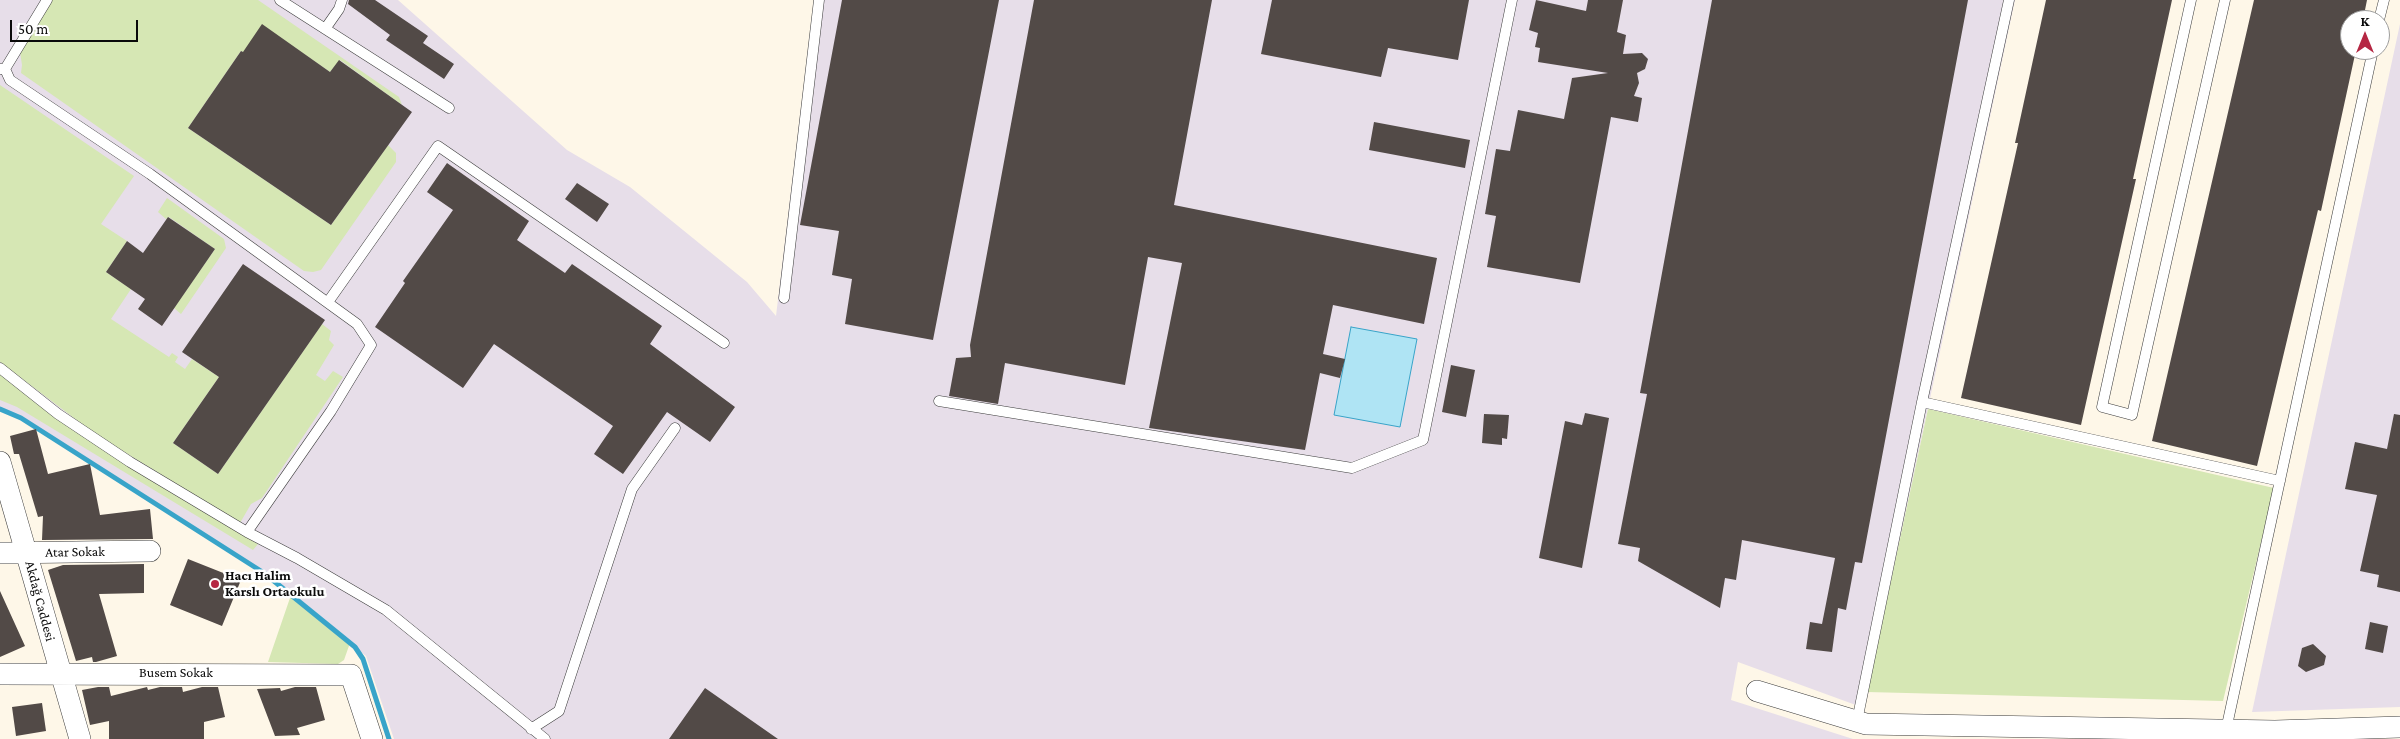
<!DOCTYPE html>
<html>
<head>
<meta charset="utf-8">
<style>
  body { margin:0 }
  #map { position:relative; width:2400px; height:739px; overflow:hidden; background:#fef7e8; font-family:"Crimson Pro",serif }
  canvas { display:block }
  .north { position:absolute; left:2340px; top:10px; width:50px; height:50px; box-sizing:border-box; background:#fff; border:1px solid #9d9d9d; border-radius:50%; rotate:0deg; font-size:14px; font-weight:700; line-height:20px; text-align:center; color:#0a0a0a }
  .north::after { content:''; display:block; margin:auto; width:18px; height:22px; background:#b52743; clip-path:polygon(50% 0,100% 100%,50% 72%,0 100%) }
  .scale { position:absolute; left:10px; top:20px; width:128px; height:22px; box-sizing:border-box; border:2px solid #0a0a0a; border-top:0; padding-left:6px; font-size:15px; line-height:18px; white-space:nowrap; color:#0a0a0a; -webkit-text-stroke:4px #fff; paint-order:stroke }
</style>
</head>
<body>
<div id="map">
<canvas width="2400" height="739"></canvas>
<div class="north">K</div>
<div class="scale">50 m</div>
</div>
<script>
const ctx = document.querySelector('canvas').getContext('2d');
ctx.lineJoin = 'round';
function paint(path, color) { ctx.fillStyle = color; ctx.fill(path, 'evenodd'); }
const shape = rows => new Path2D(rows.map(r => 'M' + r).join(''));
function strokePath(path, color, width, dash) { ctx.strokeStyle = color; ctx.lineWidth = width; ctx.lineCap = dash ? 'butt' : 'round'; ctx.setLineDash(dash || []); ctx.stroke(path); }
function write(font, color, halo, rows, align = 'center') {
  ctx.font = font + ' "Crimson Pro",serif'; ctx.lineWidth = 5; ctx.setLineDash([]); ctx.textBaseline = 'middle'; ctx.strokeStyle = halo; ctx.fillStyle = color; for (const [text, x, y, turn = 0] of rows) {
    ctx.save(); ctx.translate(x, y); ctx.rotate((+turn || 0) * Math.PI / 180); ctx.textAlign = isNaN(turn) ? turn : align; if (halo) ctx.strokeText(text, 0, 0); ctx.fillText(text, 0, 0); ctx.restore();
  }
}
const industrial = shape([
  [0,0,398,0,567,150,630,187,747,282,776,316,814,0,2015,0,1864,708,1738,662,1731,700,1853,739,394,739,366,656,264,573,21,418,0,409],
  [2400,24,2400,707,2252,712]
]);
const green = shape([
  [51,0,258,0,399,97,402,105,340,60,330,72,262,25,312,98,241,51,188,128,331,225,388,145,396,153,396,162,321,270,313,272,304,271,21,73,22,65,20,52],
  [0,85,134,176,101,224,127,241,106,272,131,289,111,319,169,357,172,353,178,357,175,362,185,369,192,359,219,377,173,443,218,474,322,324,331,331,329,340,334,345,316,375,325,381,333,371,343,377,262,498,251,504,240,523,95,434,0,362],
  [167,198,224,239,226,248,181,314,174,308,215,249,169,217,166,219,158,212],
  [0,374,45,410,155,483,258,544,253,550,17,407,0,400],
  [1928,409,2274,488,2223,701,1867,692],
  [291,595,350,643,344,660,338,664,268,662]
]);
const water = shape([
  [1351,327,1417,339,1400,427,1334,415,1351,327]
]);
const stream = shape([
  [0,409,21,418,264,573,355,647,363,659,389,739]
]);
const building = shape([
  [349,0,375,0,428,36,423,43,454,64,444,79,386,40,390,35,348,4],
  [842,0,999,0,933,340,845,324,852,279,832,275,839,231,800,225],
  [1034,0,1212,0,1174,205,1437,258,1424,324,1333,305,1323,354,1345,359,1340,378,1320,373,1305,450,1149,428,1182,263,1148,257,1125,385,1005,363,998,404,949,396,956,358,971,357,970,345],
  [1272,0,1469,0,1458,60,1388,48,1381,77,1261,54],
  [1536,0,1586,11,1588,0,1623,0,1617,32,1626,35,1623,54,1642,53,1648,59,1645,69,1637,73,1639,83,1634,96,1642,98,1638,122,1611,117,1580,283,1487,267,1496,216,1485,214,1496,149,1510,151,1518,110,1564,119,1572,78,1608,73,1538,62,1540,48,1535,47,1538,33,1529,30],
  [1712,0,1968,0,1862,563,1855,562,1846,610,1838,608,1832,652,1806,649,1810,622,1822,624,1835,558,1742,540,1736,580,1725,578,1720,608,1638,561,1640,548,1618,544,1647,394,1640,393],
  [2046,0,2172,0,2133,179,2136,179,2081,425,1961,398,2018,143,2015,143],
  [2254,0,2367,0,2363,20,2350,20,2350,50,2356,50,2321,211,2318,210,2257,466,2152,441],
  [262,24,330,72,339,60,412,112,331,225,188,128,241,51,243,52],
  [1374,122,1470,140,1465,168,1369,150],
  [447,163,529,221,517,240,565,273,572,264,662,326,650,344,735,407,710,442,667,412,623,474,594,454,613,426,494,344,463,388,375,327,405,283,403,281,453,210,427,192],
  [577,183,609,204,597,222,565,199],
  [168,217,215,249,162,326,138,309,145,299,106,272,127,241,143,253],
  [243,264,325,320,218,474,173,443,219,377,182,352],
  [1451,365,1475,370,1466,417,1442,412],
  [1585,413,1609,418,1582,568,1539,558,1565,421,1582,425],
  [1484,414,1509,415,1507,439,1502,438,1502,445,1482,443],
  [2394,414,2400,415,2400,592,2377,587,2379,575,2360,571,2377,495,2345,489,2355,442,2387,449],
  [36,429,48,474,90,464,100,515,150,509,153,539,42,540,43,516,38,517,19,454,14,454,10,436],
  [188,559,241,580,222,626,170,605],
  [144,564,144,593,99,594,117,656,96,662,93,662,92,657,76,661,48,570,63,565],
  [0,591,25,646,0,657],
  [2370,622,2388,626,2383,653,2365,649],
  [2313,644,2326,656,2324,665,2306,672,2298,666,2302,648],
  [98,687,109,687,111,696,147,687,148,690,160,687,182,687,183,692,202,687,218,687,225,717,204,722,204,739,109,739,109,721,90,725,82,690],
  [295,687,316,687,325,720,297,728,300,735,275,736,257,689,280,688,281,691],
  [705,688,778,739,669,739],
  [42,703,46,731,16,736,12,707]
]);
const service = shape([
  [280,0,449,108],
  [2009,0,1922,402,2280,481],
  [2191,0,2102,407,2132,415,2225,0],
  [2379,20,2384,0],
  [325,29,339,9,342,0],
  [0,69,5,69,10,80,150,174,357,324,371,345,331,411,247,532,297,558,386,610,545,739],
  [5,69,47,0],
  [784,298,819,0],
  [328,302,438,146,724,343],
  [0,368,58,414,130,462,247,532],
  [939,401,1352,468,1423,440,1512,0],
  [1857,721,1922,402],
  [531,729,559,711,632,489,675,428],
  [2226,730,2373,50]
]);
const minor = shape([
  [0,462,80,739],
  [0,553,150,551],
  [0,674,351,675,372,739],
  [1757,691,1866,724,2275,731,2400,727]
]);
const markers = [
  [215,584,5,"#b52743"]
];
const streetNames = [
  ["Atar Sokak",75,552,-1],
  ["Akdağ Caddesi",40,601,75],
  ["Busem Sokak",176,673]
];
const poiNames = [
  ["Hacı Halim",225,576],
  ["Karslı Ortaokulu",225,592]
];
paint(industrial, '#e7dee9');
paint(green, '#d6e7b4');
paint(water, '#afe4f4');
strokePath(water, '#38a4c9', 1);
strokePath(stream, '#38a4c9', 5);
paint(building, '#524a47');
strokePath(service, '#3d3d3d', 11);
strokePath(minor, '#3d3d3d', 22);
strokePath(service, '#fff', 10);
strokePath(minor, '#fff', 21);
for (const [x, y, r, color] of markers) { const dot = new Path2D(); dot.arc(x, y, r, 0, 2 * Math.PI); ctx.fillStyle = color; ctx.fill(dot); strokePath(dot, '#fff', 2); }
write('14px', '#0a0a0a', '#fff', streetNames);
write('bold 14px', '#0a0a0a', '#fff', poiNames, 'left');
</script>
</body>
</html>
